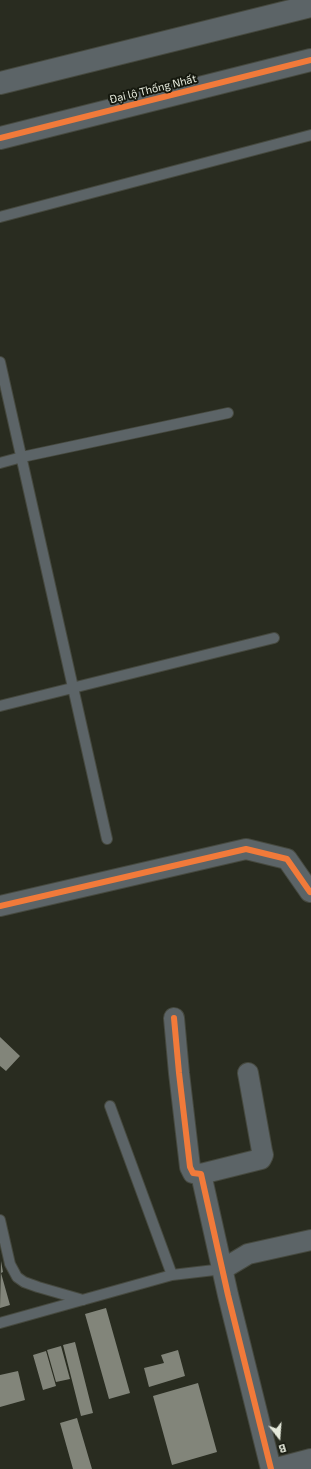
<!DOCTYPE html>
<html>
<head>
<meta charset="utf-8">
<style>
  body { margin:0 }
  #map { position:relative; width:311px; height:1469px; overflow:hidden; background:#292c20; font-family:"Exo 2",sans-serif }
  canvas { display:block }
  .north { position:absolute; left:259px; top:1417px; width:40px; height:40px; -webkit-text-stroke:3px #15180e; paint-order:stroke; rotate:163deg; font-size:11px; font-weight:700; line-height:16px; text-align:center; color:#e5e9db }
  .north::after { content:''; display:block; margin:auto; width:14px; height:18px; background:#e5e9db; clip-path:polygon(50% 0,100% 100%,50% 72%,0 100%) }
</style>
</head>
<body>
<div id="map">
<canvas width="311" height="1469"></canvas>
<div class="north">B</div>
</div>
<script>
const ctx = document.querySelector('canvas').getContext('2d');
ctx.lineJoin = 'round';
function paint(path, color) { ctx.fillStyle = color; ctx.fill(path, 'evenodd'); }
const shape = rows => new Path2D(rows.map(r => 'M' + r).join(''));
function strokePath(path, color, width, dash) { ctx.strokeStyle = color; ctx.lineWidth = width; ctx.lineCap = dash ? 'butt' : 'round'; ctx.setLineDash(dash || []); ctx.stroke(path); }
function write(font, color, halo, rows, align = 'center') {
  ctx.font = font + ' "Exo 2",sans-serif'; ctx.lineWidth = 4; ctx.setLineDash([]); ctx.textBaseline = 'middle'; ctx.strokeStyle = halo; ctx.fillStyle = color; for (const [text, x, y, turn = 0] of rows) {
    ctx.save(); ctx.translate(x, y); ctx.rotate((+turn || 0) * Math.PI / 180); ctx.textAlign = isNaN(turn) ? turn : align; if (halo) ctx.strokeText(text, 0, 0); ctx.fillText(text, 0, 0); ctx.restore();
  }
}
const building = shape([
  [0,1037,20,1056,6,1071,0,1066],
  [1,1261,3,1272,1,1273,10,1305,0,1308],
  [106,1308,130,1393,109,1399,85,1314],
  [75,1342,93,1413,81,1416,63,1345],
  [61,1346,70,1379,56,1382,47,1350],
  [178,1350,185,1376,149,1387,144,1368,164,1363,161,1355],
  [46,1351,56,1386,43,1390,33,1355],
  [18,1371,25,1400,0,1407,0,1375],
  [198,1383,217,1452,172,1465,153,1396],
  [77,1418,92,1469,73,1469,60,1423]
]);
const service = shape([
  [0,217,311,135],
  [0,362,107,839],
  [0,463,22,457,228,413],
  [0,706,274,638],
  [110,1106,172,1275],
  [0,1220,10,1264,17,1277,24,1282,38,1287,83,1300],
  [0,1323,172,1275,223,1269]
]);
const minor = shape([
  [0,906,246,849,287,859,310,892],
  [174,1018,179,1073,190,1167,193,1173,201,1174,228,1295,271,1469],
  [201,1174,261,1159,263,1155,262,1151,248,1073],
  [223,1269,248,1254,311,1240],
  [273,1469,311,1459]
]);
const tertiary = shape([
  [0,83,311,6],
  [0,138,311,60]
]);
const cycleway = shape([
  [0,138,311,60],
  [0,906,246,849,287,859,310,892],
  [174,1018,179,1073,190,1167,193,1173,201,1174,228,1295,271,1469]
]);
const streetNames = [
  ["Đại lộ Thống Nhất",153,89,-14]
];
paint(building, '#82857a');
strokePath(service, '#46493f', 12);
strokePath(minor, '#46493f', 22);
strokePath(tertiary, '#46493f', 24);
strokePath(service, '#5c6467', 10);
strokePath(minor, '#5c6467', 20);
strokePath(tertiary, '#5c6467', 22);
strokePath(cycleway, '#f17a3a', 6);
write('11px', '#e5e9db', '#15180e', streetNames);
</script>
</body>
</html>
